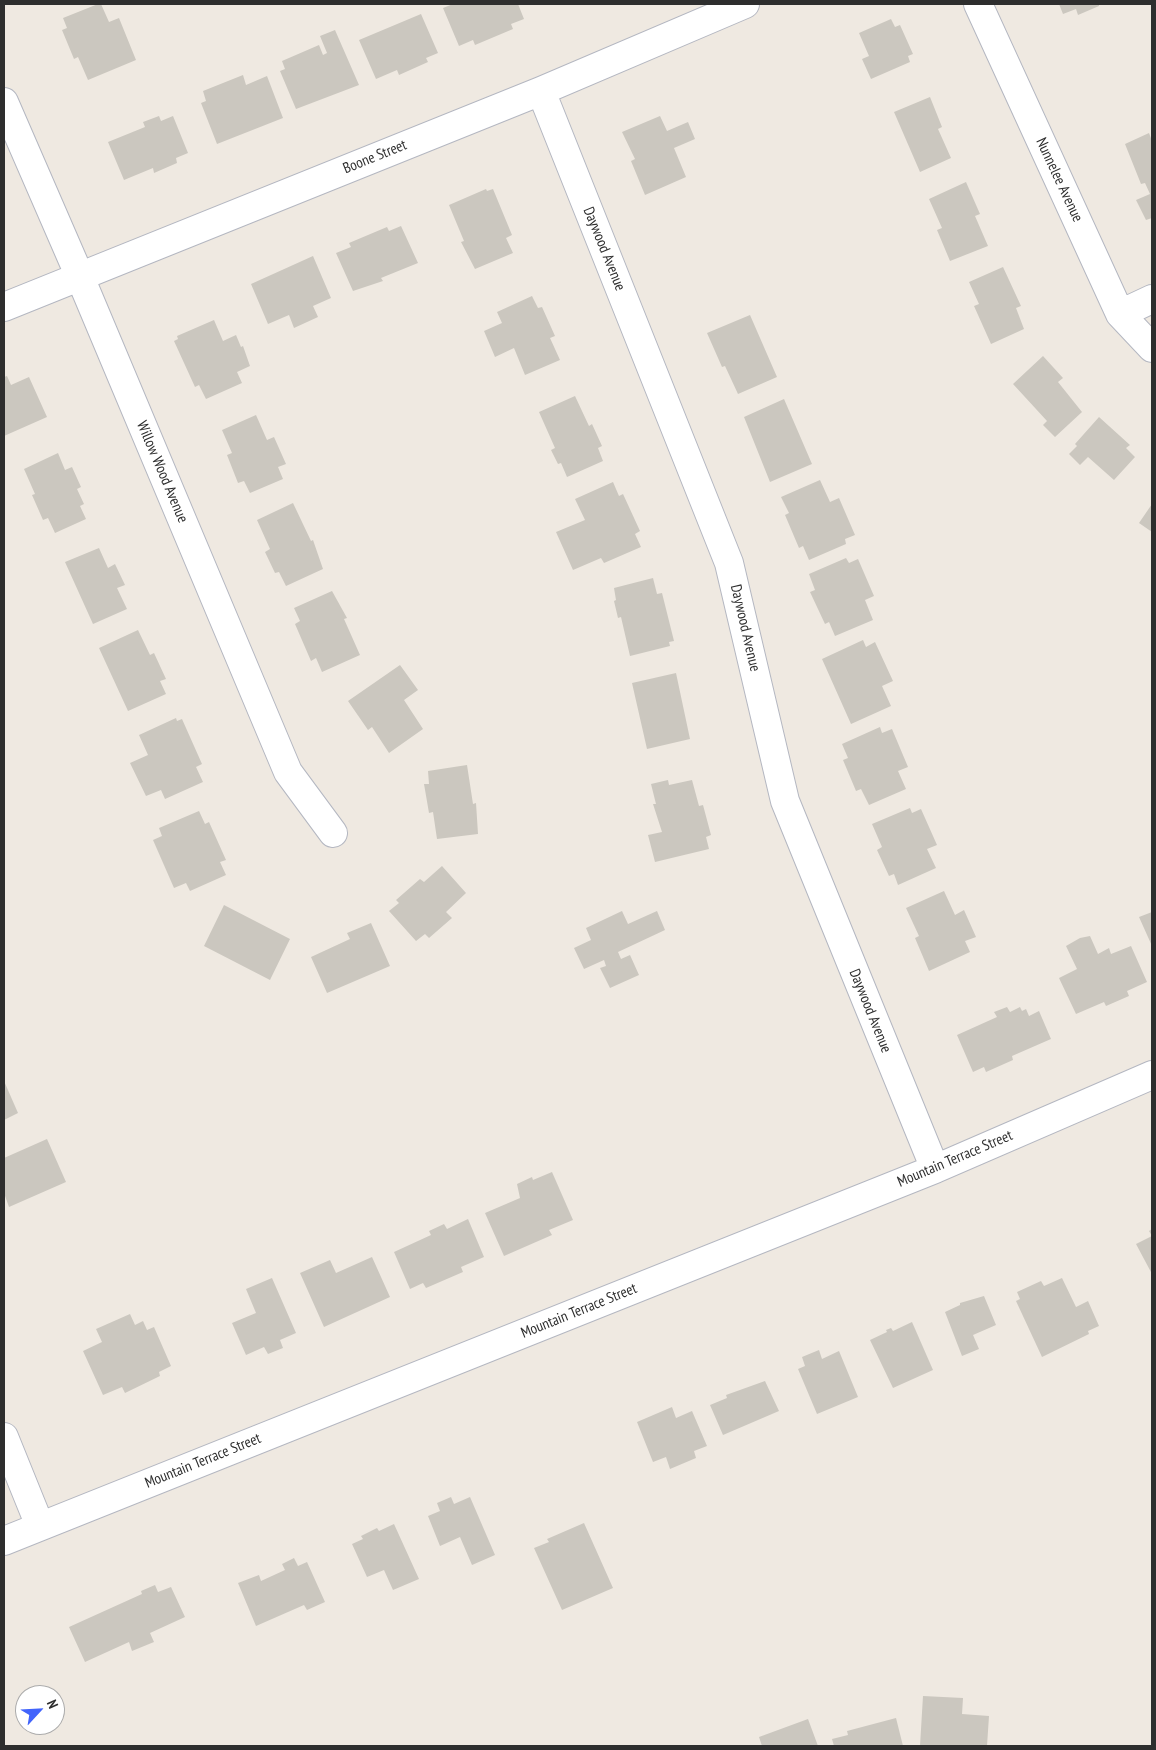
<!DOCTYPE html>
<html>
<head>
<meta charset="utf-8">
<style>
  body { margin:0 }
  #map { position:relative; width:1156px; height:1750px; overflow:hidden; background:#efe9e1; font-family:"PT Sans Narrow",sans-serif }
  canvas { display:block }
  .frame { position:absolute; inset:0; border:5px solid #2e2e2e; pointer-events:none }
  .north { position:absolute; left:15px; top:1685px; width:50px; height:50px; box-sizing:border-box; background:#fff; border:1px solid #ababab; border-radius:50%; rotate:65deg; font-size:14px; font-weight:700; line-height:20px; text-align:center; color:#2e2e2e }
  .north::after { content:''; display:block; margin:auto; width:18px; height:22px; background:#4264fb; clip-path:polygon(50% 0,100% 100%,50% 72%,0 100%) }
</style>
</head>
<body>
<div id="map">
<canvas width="1156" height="1750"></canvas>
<div class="frame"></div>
<div class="north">N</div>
</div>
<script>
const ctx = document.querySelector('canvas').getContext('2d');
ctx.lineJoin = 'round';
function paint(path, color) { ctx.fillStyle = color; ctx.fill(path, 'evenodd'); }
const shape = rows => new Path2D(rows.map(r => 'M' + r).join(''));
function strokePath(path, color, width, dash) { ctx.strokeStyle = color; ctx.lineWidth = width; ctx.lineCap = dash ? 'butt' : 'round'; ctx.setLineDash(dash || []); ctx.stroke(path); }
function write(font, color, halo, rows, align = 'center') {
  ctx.font = font + ' "PT Sans Narrow",sans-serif'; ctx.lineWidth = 5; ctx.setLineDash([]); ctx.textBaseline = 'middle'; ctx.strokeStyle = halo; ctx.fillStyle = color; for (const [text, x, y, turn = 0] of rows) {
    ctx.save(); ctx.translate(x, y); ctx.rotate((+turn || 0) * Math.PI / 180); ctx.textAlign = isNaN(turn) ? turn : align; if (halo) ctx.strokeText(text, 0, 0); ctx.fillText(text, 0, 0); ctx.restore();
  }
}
const building = shape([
  [98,4,101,4,109,22,119,18,136,60,88,80,78,57,74,59,62,30,67,28,63,18],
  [453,4,518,4,524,19,511,24,513,29,475,45,473,40,459,46,443,8],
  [1059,4,1099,4,1099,6,1078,15,1076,9,1063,14],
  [421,14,438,53,426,58,428,62,399,75,397,70,376,79,359,40],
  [891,19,895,27,900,25,913,54,908,56,910,62,871,79,862,59,869,56,859,33],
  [335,30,359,85,296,109,280,71,285,69,282,61,319,45,323,55,327,53,320,36],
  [243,75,246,85,267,76,283,118,217,144,201,103,206,101,203,91],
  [930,97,942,127,938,129,951,158,920,172,894,112],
  [159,116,161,121,173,116,188,153,176,158,177,163,154,173,153,168,124,180,108,142,145,127,143,122],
  [660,116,667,131,688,122,695,139,674,148,686,177,645,195,631,161,635,159,622,132],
  [1149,133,1152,141,1152,218,1146,220,1136,200,1150,194,1145,183,1141,184,1125,144],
  [966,182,980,214,975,216,988,246,950,261,937,230,942,228,929,199],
  [486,189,487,191,493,189,512,235,506,238,513,253,475,269,461,242,464,241,449,205],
  [401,226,418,263,381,278,383,281,353,291,336,253,351,247,349,243,387,227,389,231],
  [313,256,331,298,313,306,318,317,294,328,289,315,268,324,251,284],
  [1003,267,1021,306,1016,308,1024,329,991,344,974,306,979,304,969,282],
  [532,296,538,308,542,307,555,336,550,338,560,360,525,375,514,348,495,357,484,331,502,323,497,312],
  [750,315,777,377,738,394,725,366,722,367,707,333],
  [214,320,223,341,236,335,241,347,243,346,250,366,237,372,242,383,206,399,199,385,195,387,174,341,178,339,177,336],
  [1043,356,1063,378,1058,382,1082,412,1055,437,1043,425,1047,421,1013,384],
  [7,376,11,385,29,377,47,417,4,436,4,377],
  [575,396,589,426,592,424,602,446,598,448,603,461,567,477,561,463,558,464,551,450,555,448,539,412],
  [784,399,812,464,770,482,744,417],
  [256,415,267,440,274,437,286,464,278,467,283,479,250,493,244,481,238,483,227,455,232,453,222,430],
  [1099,417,1130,445,1126,448,1135,457,1114,480,1088,457,1080,465,1069,454,1077,446,1075,444],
  [58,453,65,470,72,467,81,487,77,489,84,504,80,506,86,519,55,533,48,518,43,520,32,495,35,494,24,469],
  [820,480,830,502,839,498,855,535,845,539,846,544,809,560,803,546,799,548,785,515,789,513,781,497],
  [613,482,619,496,623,494,640,531,635,534,641,547,604,563,601,558,573,570,556,532,585,520,575,499],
  [293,503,311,541,313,540,323,569,286,586,279,572,275,573,265,552,270,549,257,520],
  [1152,504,1152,532,1139,523],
  [99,548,108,568,115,564,125,585,117,588,127,609,93,624,65,562],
  [846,558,849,563,858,559,874,596,865,600,873,620,835,636,829,622,825,624,810,592,815,590,809,574],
  [653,578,657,594,662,593,674,641,669,642,670,646,630,656,621,617,618,618,614,601,616,600,614,588],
  [332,591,347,618,344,619,360,655,322,672,316,658,311,661,295,624,300,621,294,608],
  [138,630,150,655,154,653,166,679,160,681,166,694,128,711,99,648],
  [863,640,866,647,875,642,893,681,882,686,891,706,851,724,822,659],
  [400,665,418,690,404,700,423,729,389,753,372,727,368,730,348,701],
  [676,673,690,739,647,749,632,683],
  [176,718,177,721,182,719,202,764,196,767,203,782,165,799,161,790,146,796,130,763,148,755,139,735],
  [880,727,882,733,892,729,908,767,898,771,906,789,869,805,861,789,856,791,843,760,848,758,842,744],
  [467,765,473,804,476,803,478,834,437,839,433,812,429,813,424,784,429,784,428,771],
  [668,780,669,785,692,780,699,806,703,805,711,835,706,837,709,849,655,862,648,835,662,832,653,804,656,804,651,784],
  [910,808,912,813,921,809,937,845,927,849,936,868,898,885,894,874,889,876,877,850,882,847,872,824],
  [199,811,205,824,209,822,226,860,220,862,226,875,190,891,186,883,174,888,153,840,162,836,159,828],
  [442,866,466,893,446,912,452,918,429,938,425,934,416,941,389,911,399,903,396,900,420,879,424,882],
  [944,891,955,915,964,910,976,937,965,941,970,952,929,971,915,938,919,936,906,908],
  [224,905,290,939,270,980,204,946],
  [622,911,628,924,657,911,665,930,618,952,621,959,630,955,639,975,610,988,600,968,606,966,604,960,584,969,574,948,591,940,586,928],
  [1152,912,1152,946,1139,917],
  [371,923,390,966,327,993,311,957,350,939,347,933],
  [1090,936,1098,954,1109,948,1111,954,1131,946,1147,982,1127,991,1129,996,1106,1006,1104,1002,1076,1014,1059,978,1077,969,1066,946,1080,938],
  [1007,1007,1010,1012,1020,1007,1022,1011,1026,1009,1029,1016,1039,1011,1051,1039,1012,1056,1013,1060,986,1072,984,1067,973,1072,957,1035,997,1017,994,1012],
  [4,1081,18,1113,4,1120],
  [47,1139,66,1182,9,1207,4,1193,4,1158],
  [552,1172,573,1220,549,1230,552,1235,504,1256,485,1213,520,1198,517,1184,532,1177,533,1180],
  [468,1219,484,1257,461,1267,463,1272,426,1288,423,1283,410,1289,394,1252,431,1235,429,1231,444,1224,447,1229],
  [1152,1229,1152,1274,1136,1244,1152,1236,1149,1231],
  [372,1257,390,1297,324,1327,300,1273,330,1260,336,1273],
  [272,1278,296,1333,280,1340,283,1348,268,1354,264,1347,246,1355,232,1323,256,1313,246,1289],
  [1062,1278,1076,1307,1088,1301,1099,1326,1088,1331,1089,1334,1042,1357,1016,1301,1020,1299,1017,1292,1041,1281,1044,1286],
  [984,1296,996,1325,973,1335,979,1349,962,1356,945,1312,960,1305,960,1303],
  [130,1314,135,1325,143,1321,147,1330,154,1327,171,1366,159,1372,160,1376,125,1393,122,1387,103,1395,83,1351,102,1342,96,1329],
  [912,1322,933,1370,893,1388,870,1340,887,1332,886,1330,891,1328,893,1331],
  [819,1350,822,1359,839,1351,858,1397,817,1414,798,1369,805,1366,802,1357],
  [765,1381,779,1411,723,1435,710,1405,727,1398,726,1395],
  [672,1407,676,1418,692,1411,707,1446,694,1451,696,1458,670,1469,666,1457,653,1462,637,1422],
  [451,1497,454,1504,470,1497,495,1555,472,1565,460,1537,440,1546,428,1516,440,1511,437,1503],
  [584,1523,613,1588,562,1610,534,1548,549,1542,547,1539],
  [394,1524,419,1579,393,1590,384,1570,367,1577,352,1544,363,1539,361,1536,377,1528,379,1531],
  [294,1558,298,1566,307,1562,325,1602,307,1610,304,1605,256,1626,238,1583,259,1575,261,1581,285,1570,282,1564],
  [155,1585,158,1592,171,1587,185,1617,150,1633,154,1642,132,1651,129,1642,85,1662,69,1627,142,1594,141,1591],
  [923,1696,963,1698,962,1714,989,1716,987,1746,920,1746],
  [896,1718,903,1746,834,1746,832,1739,848,1735,847,1731],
  [808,1719,818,1746,762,1746,759,1737]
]);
const minor = shape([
  [978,4,1120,314,1152,348],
  [541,91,729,563,785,801,935,1169],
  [4,102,80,277,288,772,333,833],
  [4,307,541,91,745,4],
  [1120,314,1152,299],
  [4,1437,40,1526],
  [4,1541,935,1169,1152,1075]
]);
const streetNames = [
  ["Boone Street",375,157,-22],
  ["Nunnelee Avenue",1059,180,65],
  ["Daywood Avenue",604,249,68],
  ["Willow Wood Avenue",162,472,67],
  ["Daywood Avenue",745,628,77],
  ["Daywood Avenue",870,1011,68],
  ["Mountain Terrace Street",955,1159,-23],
  ["Mountain Terrace Street",579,1311,-22],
  ["Mountain Terrace Street",203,1461,-22]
];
paint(building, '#cbc7bf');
strokePath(minor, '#b4b7c1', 30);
strokePath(minor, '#fff', 28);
write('15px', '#2e2e2e', '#fff', streetNames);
</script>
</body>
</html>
